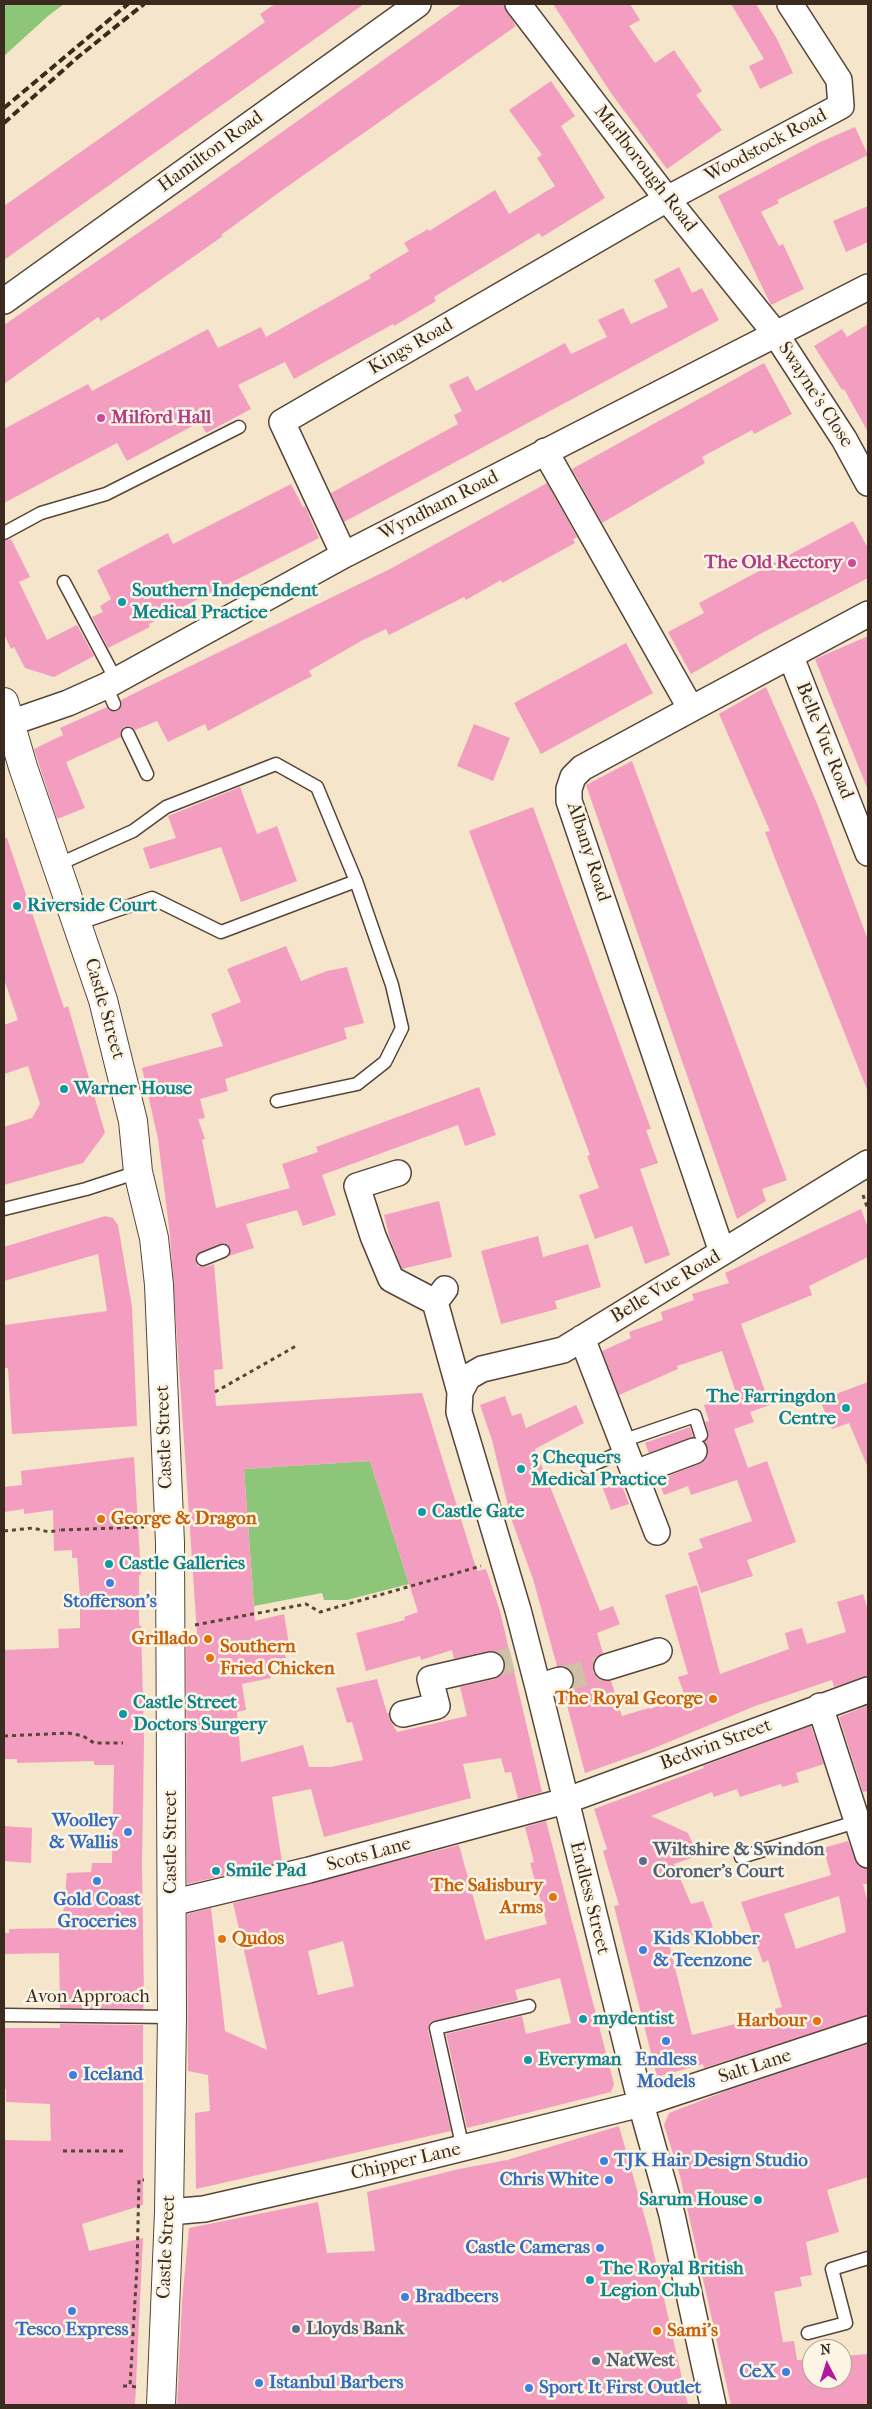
<!DOCTYPE html>
<html>
<head>
<meta charset="utf-8">
<style>
  body { margin:0 }
  #map { position:relative; width:872px; height:2409px; overflow:hidden; background:#f5e5ca; font-family:"IM FELL French Canon",serif }
  canvas { display:block }
  .frame { position:absolute; inset:0; border:5px solid #3b2a1e; pointer-events:none }
  .north { position:absolute; left:802px; top:2339px; width:50px; height:50px; box-sizing:border-box; background:#fcf5e5; border:1px solid #afa495; border-radius:50%; rotate:355deg; font-size:14px; font-weight:700; line-height:20px; text-align:center; color:#3b2a1e }
  .north::after { content:''; display:block; margin:auto; width:18px; height:22px; background:#b5179e; clip-path:polygon(50% 0,100% 100%,50% 72%,0 100%) }
</style>
</head>
<body>
<div id="map">
<canvas width="872" height="2409"></canvas>
<div class="frame"></div>
<div class="north">N</div>
</div>
<script>
const ctx = document.querySelector('canvas').getContext('2d');
ctx.lineJoin = 'round';
function paint(path, color) { ctx.fillStyle = color; ctx.fill(path, 'evenodd'); }
const shape = rows => new Path2D(rows.map(r => 'M' + r).join(''));
function strokePath(path, color, width, dash) { ctx.strokeStyle = color; ctx.lineWidth = width; ctx.lineCap = dash ? 'butt' : 'round'; ctx.setLineDash(dash || []); ctx.stroke(path); }
function write(font, color, halo, rows, align = 'center') {
  ctx.font = font + ' "IM FELL French Canon",serif'; ctx.lineWidth = 5; ctx.setLineDash([]); ctx.textBaseline = 'middle'; ctx.strokeStyle = halo; ctx.fillStyle = color; for (const [text, x, y, turn = 0] of rows) {
    ctx.save(); ctx.translate(x, y); ctx.rotate((+turn || 0) * Math.PI / 180); ctx.textAlign = isNaN(turn) ? turn : align; if (halo) ctx.strokeText(text, 0, 0); ctx.fillText(text, 0, 0); ctx.restore();
  }
}
const green = shape([
  [4,4,64,4,48,16,4,56],
  [370,1461,409,1584,347,1600,324,1600,322,1593,254,1606,244,1469]
]);
const building = shape([
  [275,4,364,4,4,260,4,206,265,22,260,14],
  [462,4,503,4,516,26,281,191,221,235,223,236,126,304,101,321,98,317,4,384,4,325,192,196],
  [553,4,630,4,640,20,629,26,655,63,674,50,702,91,696,95,722,130,667,169,611,93],
  [731,4,756,4,777,39,793,73,760,89,749,66,764,59],
  [551,81,575,116,561,126,605,198,542,237,539,233,434,297,436,301,394,326,393,324,294,379,285,362,238,385,251,409,206,433,200,422,127,461,117,443,4,503,4,429,88,384,92,391,208,329,218,348,261,327,266,337,371,278,369,275,409,251,404,243,428,229,429,231,495,190,509,214,555,186,537,158,542,155,509,110],
  [855,127,868,155,777,200,779,203,761,212,779,246,783,244,804,289,771,305,718,196,818,143],
  [868,206,868,242,846,252,833,221],
  [679,267,692,293,702,288,719,320,344,522,331,493,458,424,454,415,462,411,449,385,468,376,476,391,565,343,571,354,607,337,598,320,623,308,631,324,668,307,654,280],
  [868,324,868,432,844,389,842,390,814,346,842,329,847,337],
  [764,363,792,414,754,434,752,430,702,457,705,463,602,523,572,469],
  [547,483,577,537,573,539,575,543,502,583,501,580,466,600,464,597,389,635,386,629,361,641,309,671,312,676,208,731,205,724,168,742,157,721,135,730,129,726,124,727,120,733,121,737,66,762,85,808,57,819,34,749,63,735,60,728,107,707,113,712,118,711,122,705,121,700,135,693,390,569],
  [291,484,303,507,305,506,319,538,149,624,150,627,108,648,92,617,103,612,100,606,111,599,97,570,168,533,173,544],
  [853,521,868,548,868,578,760,634,691,674,668,632,704,613,699,603],
  [11,539,30,577,19,582,47,640,77,625,94,656,54,677,25,668,14,647,11,649,4,634,4,541],
  [868,636,868,790,815,659],
  [626,643,653,693,541,754,514,703],
  [766,687,818,806,868,940,868,1092,776,861,765,832,770,831,719,714],
  [474,724,510,738,493,781,457,766],
  [632,761,787,1180,762,1189,766,1201,737,1219,586,785],
  [240,787,257,834,277,826,297,881,241,902,221,847,150,869,143,848,176,838,168,816],
  [533,807,651,1129,646,1130,658,1163,640,1169,670,1255,645,1264,632,1226,595,1239,579,1195,599,1188,587,1156,590,1155,469,831],
  [4,838,7,838,64,1008,68,1006,105,1133,83,1163,4,1185,4,1127,32,1118,40,1104,28,1066,4,1074,4,1025,18,1020,4,979],
  [286,946,301,981,327,971,347,967,364,1023,344,1028,347,1039,225,1079,228,1091,200,1099,205,1118,198,1119,205,1139,202,1140,216,1208,290,1188,282,1164,318,1152,316,1147,479,1087,496,1135,465,1146,458,1125,322,1175,336,1215,303,1226,297,1210,246,1224,254,1248,229,1256,230,1248,224,1243,197,1254,195,1258,198,1266,206,1267,214,1264,223,1369,214,1370,216,1406,422,1393,477,1571,486,1569,500,1611,542,1792,518,1799,511,1772,505,1773,501,1758,463,1764,471,1798,324,1837,311,1789,272,1797,282,1862,187,1884,186,1635,197,1633,170,1235,158,1139,142,1068,223,1046,211,1014,241,1002,227,969],
  [370,1461,418,1612,404,1617,405,1620,356,1633,366,1671,420,1656,421,1660,452,1650,454,1659,488,1651,496,1651,505,1661,505,1670,495,1679,460,1687,467,1716,397,1732,389,1718,389,1713,387,1713,377,1679,336,1688,347,1723,352,1722,363,1760,331,1767,309,1767,303,1745,241,1762,237,1712,246,1710,242,1684,271,1678,267,1663,286,1658,283,1646,289,1644,284,1614,255,1621,244,1469],
  [439,1201,452,1257,402,1269,389,1236,384,1215],
  [861,1209,868,1228,868,1257,809,1286,812,1295,741,1324,770,1405,750,1412,754,1422,734,1429,748,1468,767,1461,796,1542,747,1560,753,1576,701,1593,688,1553,703,1548,699,1539,752,1521,737,1480,691,1495,688,1486,664,1495,658,1480,699,1464,705,1460,708,1453,705,1442,709,1436,705,1422,709,1421,704,1405,723,1399,721,1395,735,1390,722,1351,677,1366,678,1369,619,1395,602,1351,631,1338,629,1332,663,1320,661,1312,694,1300,692,1294,729,1283,725,1273],
  [105,1216,113,1218,118,1225,132,1307,137,1426,12,1434,8,1368,4,1368,4,1325,107,1311,98,1254,4,1281,4,1247],
  [538,1236,543,1257,588,1244,601,1287,555,1301,557,1309,501,1324,481,1251],
  [868,1382,868,1468,849,1423,832,1429,820,1400],
  [505,1396,512,1416,521,1413,526,1428,576,1405,584,1423,535,1449,600,1611,613,1606,620,1624,597,1633,603,1653,596,1658,593,1664,593,1672,598,1678,604,1681,611,1681,622,1716,649,1708,650,1709,685,1696,678,1677,688,1674,665,1595,697,1585,720,1674,789,1649,785,1633,802,1628,807,1644,846,1632,837,1602,863,1594,868,1611,868,1676,834,1687,832,1680,755,1706,647,1751,585,1773,564,1694,571,1689,574,1676,569,1669,557,1666,533,1579,511,1518,492,1440,480,1405],
  [690,1427,693,1437,649,1453,645,1443],
  [134,1457,141,1575,139,1575,139,1626,141,1625,144,1742,142,1863,144,2003,143,2009,60,2008,59,1953,4,1954,4,1933,9,1933,9,1929,62,1928,67,1873,91,1872,92,1863,112,1863,114,1765,94,1765,94,1761,17,1763,17,1759,4,1759,4,1650,59,1648,58,1629,80,1628,80,1597,77,1558,72,1558,72,1550,54,1551,53,1510,24,1514,24,1509,4,1512,4,1487,22,1485,21,1471],
  [620,1480,629,1504,611,1510,602,1486],
  [868,1705,868,1791,863,1792,839,1717],
  [811,1726,824,1764,796,1773,799,1782,782,1787,781,1784,740,1797,737,1789,714,1797,712,1792,651,1816,688,1833,695,1849,691,1858,674,1864,691,1904,703,1901,713,1927,669,1944,692,2035,747,2021,750,2028,777,2018,775,2009,782,2007,768,1960,763,1963,741,1902,831,1875,823,1848,848,1841,858,1865,868,1869,868,1884,863,1884,868,1904,868,2015,704,2068,703,2064,657,2077,618,1922,614,1906,619,1905,603,1851,607,1849,594,1809,704,1768,703,1766],
  [839,1896,846,1932,796,1949,784,1914],
  [546,1821,614,2084,611,2092,467,2128,446,2034,522,2016,526,2034,571,2023,560,1978,515,1990,518,2000,430,2022,428,2030,451,2131,196,2189,195,2113,210,2111,208,2075,188,2071,187,1914,211,1908,225,2031,267,2050,233,1903,459,1845,485,1940,547,1924,530,1863,534,1862,525,1827],
  [343,1941,354,1986,318,1995,308,1951],
  [4,1826,32,1828,31,1863,4,1861],
  [60,2024,143,2025,143,2205,82,2224,89,2251,143,2238,135,2405,4,2405,4,2140,51,2141,50,2104,6,2102,6,2089,4,2089,4,2028,60,2028],
  [868,2044,868,2177,827,2190,839,2232,806,2242,812,2275,800,2277,802,2286,774,2292,783,2342,794,2341,797,2360,812,2359,812,2379,842,2379,842,2356,868,2354,868,2405,731,2405,680,2176,664,2125,669,2113,729,2090],
  [619,2126,650,2236,688,2405,177,2405,182,2301,189,2228,318,2202,327,2253,375,2251,367,2192,459,2169,507,2160]
]);
const minorTunnel = shape([
  [491,1665,512,1660],
  [560,1680,607,1667]
]);
const path = shape([
  [863,1195,868,1210],
  [215,1392,296,1346],
  [61,1530,144,1527],
  [4,1531,33,1528,49,1532,60,1530],
  [195,1625,306,1604,320,1612,481,1566],
  [4,1736,68,1733,83,1736,94,1743,123,1743],
  [63,2151,124,2151],
  [123,2386,130,2386],
  [136,2387,130,2386,137,2266,139,2180,144,2180]
]);
const service = shape([
  [4,533,41,513,106,494,239,427],
  [64,582,116,680],
  [106,686,114,704],
  [128,734,147,774],
  [57,865,133,831,166,807,276,764,317,787,356,881,221,932,152,898,77,924],
  [277,1101,357,1084,385,1062,402,1028,392,985,356,881],
  [4,1209,86,1189,138,1172],
  [203,1259,223,1251],
  [622,1441,695,1416,701,1435],
  [587,1467,626,1450],
  [741,1857,859,1821],
  [4,2015,172,2017],
  [463,2149,436,2028,529,2006],
  [808,2333,846,2323,832,2269,868,2258]
]);
const minor = shape([
  [518,4,667,199,775,333,844,439,868,483],
  [4,301,418,4],
  [545,451,691,709,582,768,573,777,569,789,569,801,722,1252],
  [344,555,282,422,667,199,841,106,839,80,790,4],
  [791,657,868,853],
  [691,709,868,614],
  [10,723,68,703,106,686,344,555,868,287],
  [398,1173,357,1186,373,1236,391,1279,435,1302],
  [445,1289,435,1302,460,1392,459,1412,518,1610,538,1687,641,2104,672,2215,713,2405],
  [582,1338,657,1532],
  [460,1392,468,1377,482,1369,563,1350,868,1163],
  [635,1473,694,1451],
  [607,1667,659,1651],
  [538,1687,560,1680],
  [820,1706,868,1855],
  [403,1714,437,1706,430,1679,491,1665],
  [171,1903,309,1870,565,1801,868,1690],
  [169,2212,204,2209,353,2175,641,2104,868,2029]
]);
const tertiary = shape([
  [4,702,23,767,103,1000,133,1121,138,1172,154,1238,159,1285,170,1543,172,2017,169,2212,161,2405]
]);
const rail = shape([
  [4,108,128,4],
  [4,123,78,57,144,4]
]);
const markers = [
  [101,418,5,"#d1479c"],
  [852,563,5,"#d1479c"],
  [122,602,5,"#0f9aa8"],
  [17,906,5,"#0f9aa8"],
  [64,1089,5,"#0f9aa8"],
  [846,1408,5,"#0f9aa8"],
  [521,1469,5,"#0f9aa8"],
  [422,1512,5,"#0f9aa8"],
  [101,1519,5,"#e8710a"],
  [109,1564,5,"#0f9aa8"],
  [110,1583,5,"#3f7fe0"],
  [208,1639,5,"#e8710a"],
  [210,1658,5,"#e8710a"],
  [713,1699,5,"#e8710a"],
  [123,1714,5,"#0f9aa8"],
  [128,1832,5,"#3f7fe0"],
  [643,1861,5,"#5c6f8a"],
  [216,1871,5,"#0f9aa8"],
  [97,1881,5,"#3f7fe0"],
  [553,1897,5,"#e8710a"],
  [222,1939,5,"#e8710a"],
  [643,1950,5,"#3f7fe0"],
  [583,2019,5,"#0f9aa8"],
  [817,2021,5,"#e8710a"],
  [666,2041,5,"#3f7fe0"],
  [528,2060,5,"#0f9aa8"],
  [73,2075,5,"#3f7fe0"],
  [604,2161,5,"#3f7fe0"],
  [609,2180,5,"#3f7fe0"],
  [758,2200,5,"#0f9aa8"],
  [600,2248,5,"#3f7fe0"],
  [590,2280,5,"#0f9aa8"],
  [405,2297,5,"#3f7fe0"],
  [72,2311,5,"#3f7fe0"],
  [296,2329,5,"#5c6f8a"],
  [657,2331,5,"#e8710a"],
  [596,2361,5,"#5c6f8a"],
  [786,2372,5,"#3f7fe0"],
  [259,2383,5,"#3f7fe0"],
  [529,2388,5,"#3f7fe0"]
];
const streetNames = [
  ["Woodstock Road",766,146,-28],
  ["Hamilton Road",211,152,-36],
  ["Marlborough Road",645,169,52],
  ["Kings Road",411,347,-30],
  ["Swayne's Close",815,395,57],
  ["Wyndham Road",439,506,-27],
  ["Belle Vue Road",824,741,68],
  ["Albany Road",588,852,72],
  ["Castle Street",104,1009,74],
  ["Belle Vue Road",666,1287,-31],
  ["Castle Street",165,1437,-92],
  ["Bedwin Street",716,1745,-20],
  ["Castle Street",171,1842,-90],
  ["Scots Lane",369,1855,-15],
  ["Endless Street",589,1898,76],
  ["Avon Approach",88,1997],
  ["Salt Lane",755,2067,-18],
  ["Chipper Lane",406,2162,-13],
  ["Castle Street",167,2247,-87]
];
const hotelNames = [
  ["Milford Hall",111,418],
  ["The Old Rectory",842,563,"right"]
];
const cultureNames = [
  ["Southern Independent",132,591],
  ["Medical Practice",132,613],
  ["Riverside Court",27,906],
  ["Warner House",74,1089],
  ["The Farringdon",836,1397,"right"],
  ["Centre",836,1419,"right"],
  ["3 Chequers",531,1458],
  ["Medical Practice",531,1480],
  ["Castle Gate",432,1512],
  ["Castle Galleries",119,1564],
  ["Castle Street",133,1703],
  ["Doctors Surgery",133,1725],
  ["Smile Pad",226,1871],
  ["mydentist",593,2019],
  ["Everyman",538,2060],
  ["Sarum House",748,2200,"right"],
  ["The Royal British",600,2269],
  ["Legion Club",600,2291]
];
const foodNames = [
  ["George & Dragon",111,1519],
  ["Grillado",198,1639,"right"],
  ["Southern",220,1647],
  ["Fried Chicken",220,1669],
  ["The Royal George",703,1699,"right"],
  ["The Salisbury",543,1886,"right"],
  ["Arms",543,1908,"right"],
  ["Qudos",232,1939],
  ["Harbour",807,2021,"right"],
  ["Sami's",667,2331]
];
const shopNames = [
  ["Stofferson's",110,1602,"center"],
  ["Woolley",118,1821,"right"],
  ["& Wallis",118,1843,"right"],
  ["Gold Coast",97,1900,"center"],
  ["Groceries",97,1922,"center"],
  ["Kids Klobber",653,1939],
  ["& Teenzone",653,1961],
  ["Endless",666,2060,"center"],
  ["Models",666,2082,"center"],
  ["Iceland",83,2075],
  ["TJK Hair Design Studio",614,2161],
  ["Chris White",599,2180,"right"],
  ["Castle Cameras",590,2248,"right"],
  ["Bradbeers",415,2297],
  ["Tesco Express",72,2330,"center"],
  ["CeX",776,2372,"right"],
  ["Istanbul Barbers",269,2383],
  ["Sport It First Outlet",539,2388]
];
const serviceNames = [
  ["Wiltshire & Swindon",653,1850],
  ["Coroner's Court",653,1872],
  ["Lloyds Bank",306,2329],
  ["NatWest",606,2361]
];
paint(green, '#8ec679');
paint(building, '#f39ec0');
strokePath(minorTunnel, '#d0c0a8', 25, [25, 12]);
strokePath(service, '#574638', 15);
strokePath(minor, '#574638', 28);
strokePath(tertiary, '#574638', 30);
strokePath(path, '#574638', 3, [4, 4]);
strokePath(service, '#fff', 12);
strokePath(minor, '#fff', 25);
strokePath(tertiary, '#fff', 28);
strokePath(rail, '#3b2a1e', 4, [8, 4]);
for (const [x, y, r, color] of markers) { const dot = new Path2D(); dot.arc(x, y, r, 0, 2 * Math.PI); ctx.fillStyle = color; ctx.fill(dot); strokePath(dot, '#fcf5e5', 2); }
write('19px', '#3b2a1e', '#fcf5e5', streetNames);
write('bold 19px', '#b23c85', '#fcf5e5', hotelNames, 'left');
write('bold 19px', '#0d838f', '#fcf5e5', cultureNames, 'left');
write('bold 19px', '#c56008', '#fcf5e5', foodNames, 'left');
write('bold 19px', '#366cbe', '#fcf5e5', shopNames, 'left');
write('bold 19px', '#4e5e75', '#fcf5e5', serviceNames, 'left');
</script>
</body>
</html>
